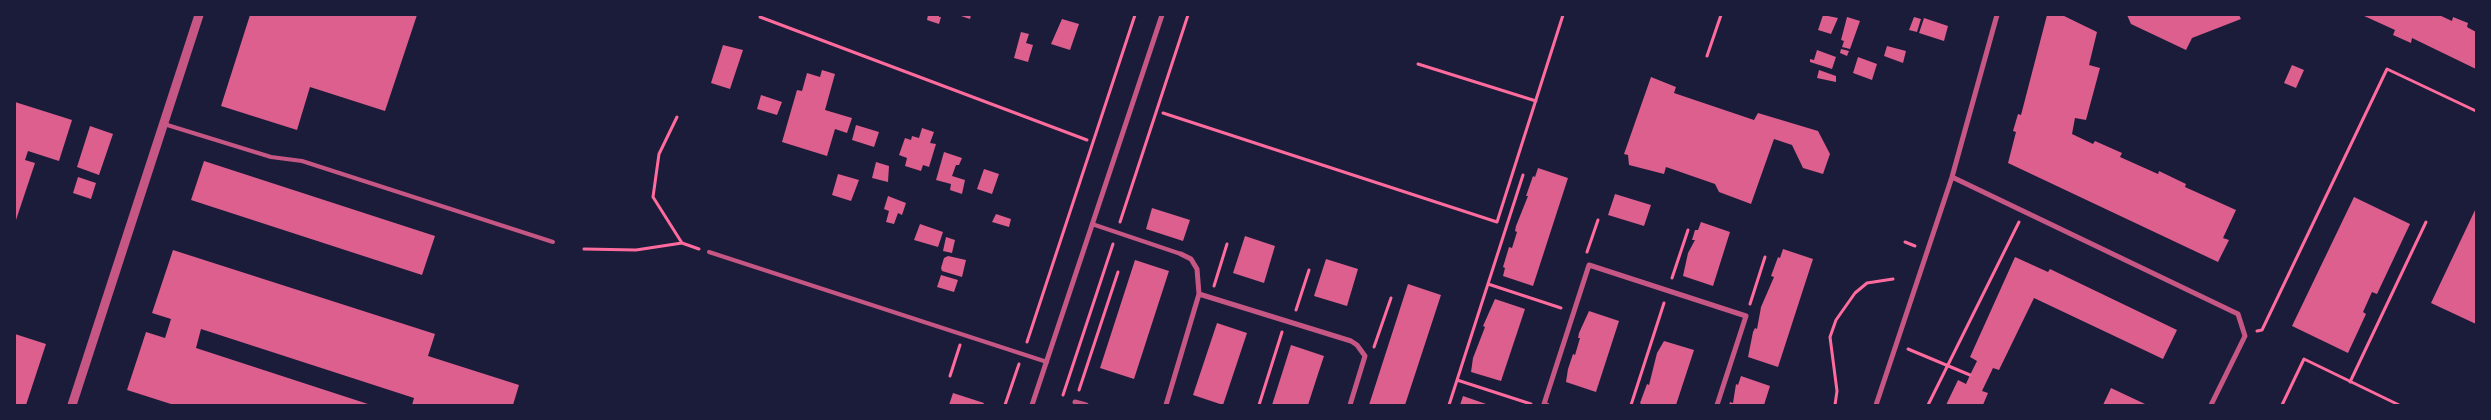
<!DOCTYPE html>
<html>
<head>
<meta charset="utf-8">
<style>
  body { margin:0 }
  #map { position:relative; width:2491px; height:420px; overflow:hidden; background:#1b1b3a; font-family:"Open Sans",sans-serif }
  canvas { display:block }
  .frame { position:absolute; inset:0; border:16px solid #1b1b3a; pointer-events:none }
</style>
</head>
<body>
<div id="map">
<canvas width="2491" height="420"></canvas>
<div class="frame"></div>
</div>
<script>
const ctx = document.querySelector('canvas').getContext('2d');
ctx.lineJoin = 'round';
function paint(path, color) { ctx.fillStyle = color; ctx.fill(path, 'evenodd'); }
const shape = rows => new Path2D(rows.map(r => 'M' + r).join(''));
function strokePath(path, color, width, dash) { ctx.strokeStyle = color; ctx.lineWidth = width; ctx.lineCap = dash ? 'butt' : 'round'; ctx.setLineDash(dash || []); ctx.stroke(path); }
const building = shape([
  [250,15,417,15,385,111,310,87,297,130,221,106],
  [928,15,939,15,939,17,941,17,939,24,927,20],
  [958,15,971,15,970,19],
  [1823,15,1838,18,1831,34,1818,30],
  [2047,15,2062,15,2097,32,2089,65,2100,68,2086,120,2075,118,2072,134,2093,144,2095,141,2122,153,2120,157,2158,174,2159,171,2186,184,2185,187,2236,210,2223,238,2229,240,2218,262,2008,163,2016,132,2013,131,2018,114,2021,115],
  [2127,15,2239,15,2241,19,2192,38,2186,50,2131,24],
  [2362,15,2439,15,2452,21,2453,17,2468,23,2467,27,2476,32,2476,69,2412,38,2411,43,2393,35,2395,30],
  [1847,17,1860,21,1850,49,1842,47,1844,41,1841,40],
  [1914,17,1921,19,1917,32,1909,30],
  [1924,18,1948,26,1944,41,1919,33],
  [1062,19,1079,24,1070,50,1051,44],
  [1021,32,1029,34,1026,43,1033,45,1028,62,1014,58],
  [723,45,743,50,730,89,711,83],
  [1887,46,1906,51,1903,63,1884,56],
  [1841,49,1849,51,1847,56,1840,53],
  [1817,50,1836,57,1832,69,1810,62,1810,59,1814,60],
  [1858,57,1877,64,1872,80,1853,73],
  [2292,65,2304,70,2296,88,2284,83],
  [822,70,835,74,825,110,852,118,847,133,835,129,827,156,782,142,797,90,802,91,807,73,820,77],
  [1819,70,1836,76,1836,82,1817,78],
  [1651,77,1676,87,1674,93,1754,120,1758,113,1818,131,1830,154,1823,174,1803,168,1792,145,1774,139,1751,204,1719,192,1715,184,1666,167,1664,174,1629,165,1628,155,1624,154],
  [761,95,782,102,777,115,757,109],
  [15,102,72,120,59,161,28,151,25,160,35,163,15,223],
  [856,125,879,132,874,147,852,140],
  [90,126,113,134,99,175,77,167],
  [922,128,934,132,930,143,936,144,929,167,923,165,921,171,905,166,907,158,899,155,905,138,911,140,912,136,919,138],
  [944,152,962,158,959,165,956,165,952,176,965,180,962,194,950,190,951,184,936,180],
  [204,161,435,236,422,275,191,200],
  [876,162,889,166,888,182,872,178],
  [1538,168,1568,178,1533,286,1503,276,1505,268,1503,267,1509,247,1512,248,1517,232,1515,231,1516,226,1528,196,1526,196,1533,176,1535,177],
  [984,169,999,174,992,194,977,189],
  [838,174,859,180,851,201,832,195],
  [78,177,96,183,91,199,73,193],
  [1615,194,1651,205,1644,226,1608,215],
  [888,196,906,203,902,215,898,213,894,224,886,222,889,211,884,209],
  [2354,197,2410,224,2377,294,2372,292,2363,312,2366,314,2348,353,2292,326],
  [1152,208,1190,220,1183,241,1146,229],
  [2476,208,2476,324,2431,303],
  [996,214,1011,219,1009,227,992,222],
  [1701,222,1730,232,1713,286,1683,276,1688,253,1695,240,1692,240,1695,230,1698,230],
  [920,224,943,232,938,247,914,240],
  [1245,236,1275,246,1264,283,1233,273],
  [946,237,955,240,952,253,943,251],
  [1783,249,1813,259,1778,367,1748,357,1753,332,1755,328,1757,329,1761,307,1774,277,1771,276,1778,257,1780,258],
  [173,250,435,334,428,356,519,385,513,405,412,405,414,398,201,329,196,348,371,405,174,405,127,390,146,332,165,338,171,319,152,313],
  [948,256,966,260,962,277,942,271,941,268,944,258],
  [2015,257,2048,272,2050,269,2177,330,2163,359,2034,298,1999,370,1993,368,1982,391,1988,393,1983,405,1946,405,1958,380,1966,384,1970,375,1977,361,1970,357],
  [1326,259,1358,269,1347,306,1314,296],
  [1135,260,1169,271,1134,379,1100,368],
  [941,275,958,280,954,292,937,287],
  [1408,284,1441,295,1405,405,1369,405],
  [1495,299,1525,309,1501,381,1471,372,1473,358,1485,327,1483,326],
  [1589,311,1619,321,1596,392,1566,382,1568,369,1573,354,1575,355,1580,338,1578,338,1579,333],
  [1217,323,1247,333,1223,405,1193,395],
  [15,334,46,344,26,405,15,405],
  [1664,341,1694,350,1676,405,1642,405,1640,403,1647,384,1649,385,1657,353],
  [1291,345,1324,356,1318,374,1308,405,1272,405],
  [1741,376,1770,386,1764,405,1729,405,1730,402,1733,403,1736,384,1738,385],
  [2111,388,2145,404,2145,405,2103,405],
  [953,393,984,403,983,405,949,405],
  [1463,396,1489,405,1460,405]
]);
const path = shape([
  [760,17,1087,140],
  [1707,56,1721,15],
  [1418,64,1536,101],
  [1163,113,1497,222,1563,15],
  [677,117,659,154,653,197,682,243,699,249],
  [1120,222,1188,15],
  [1905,242,1915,246],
  [584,249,636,250,682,243],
  [1587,252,1598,220],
  [1672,278,1688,230],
  [1488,284,1561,308],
  [1214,286,1227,244],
  [1750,304,1765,257],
  [1296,310,1309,270],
  [2257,331,2262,330,2387,69,2476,111],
  [1027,342,1135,15],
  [1374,347,1391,298],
  [1908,349,1970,375],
  [950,376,960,345],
  [1457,380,1531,404],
  [2350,382,2426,222],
  [1079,390,1118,272],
  [1063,395,1113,244],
  [1005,405,1019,364],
  [1259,405,1282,332],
  [1449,405,1523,175],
  [1631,405,1664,303],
  [1835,405,1837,391,1830,337,1836,320,1855,293,1867,283,1893,279],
  [1928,405,2019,222],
  [2282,405,2304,359,2399,405]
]);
const service = shape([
  [164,124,271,157,302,161,553,242],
  [1092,224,1181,254],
  [709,252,1047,362]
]);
const minor = shape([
  [1952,177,2238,314,2245,336,2211,405],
  [1199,294,1351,341,1357,345,1365,356,1350,405],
  [1075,402,1086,405],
  [1032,405,1162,15],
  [1166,405,1199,294,1197,269,1191,259,1181,254],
  [1547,405,1544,404,1589,265,1746,316,1717,405],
  [1876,405,1952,177,1997,15]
]);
const tertiary = shape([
  [72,405,199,15]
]);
paint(building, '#dd5f8e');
strokePath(path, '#ff6b9d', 3);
strokePath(service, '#c65784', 4);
strokePath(minor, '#c65784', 5);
strokePath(tertiary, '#c65784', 9);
</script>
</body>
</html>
